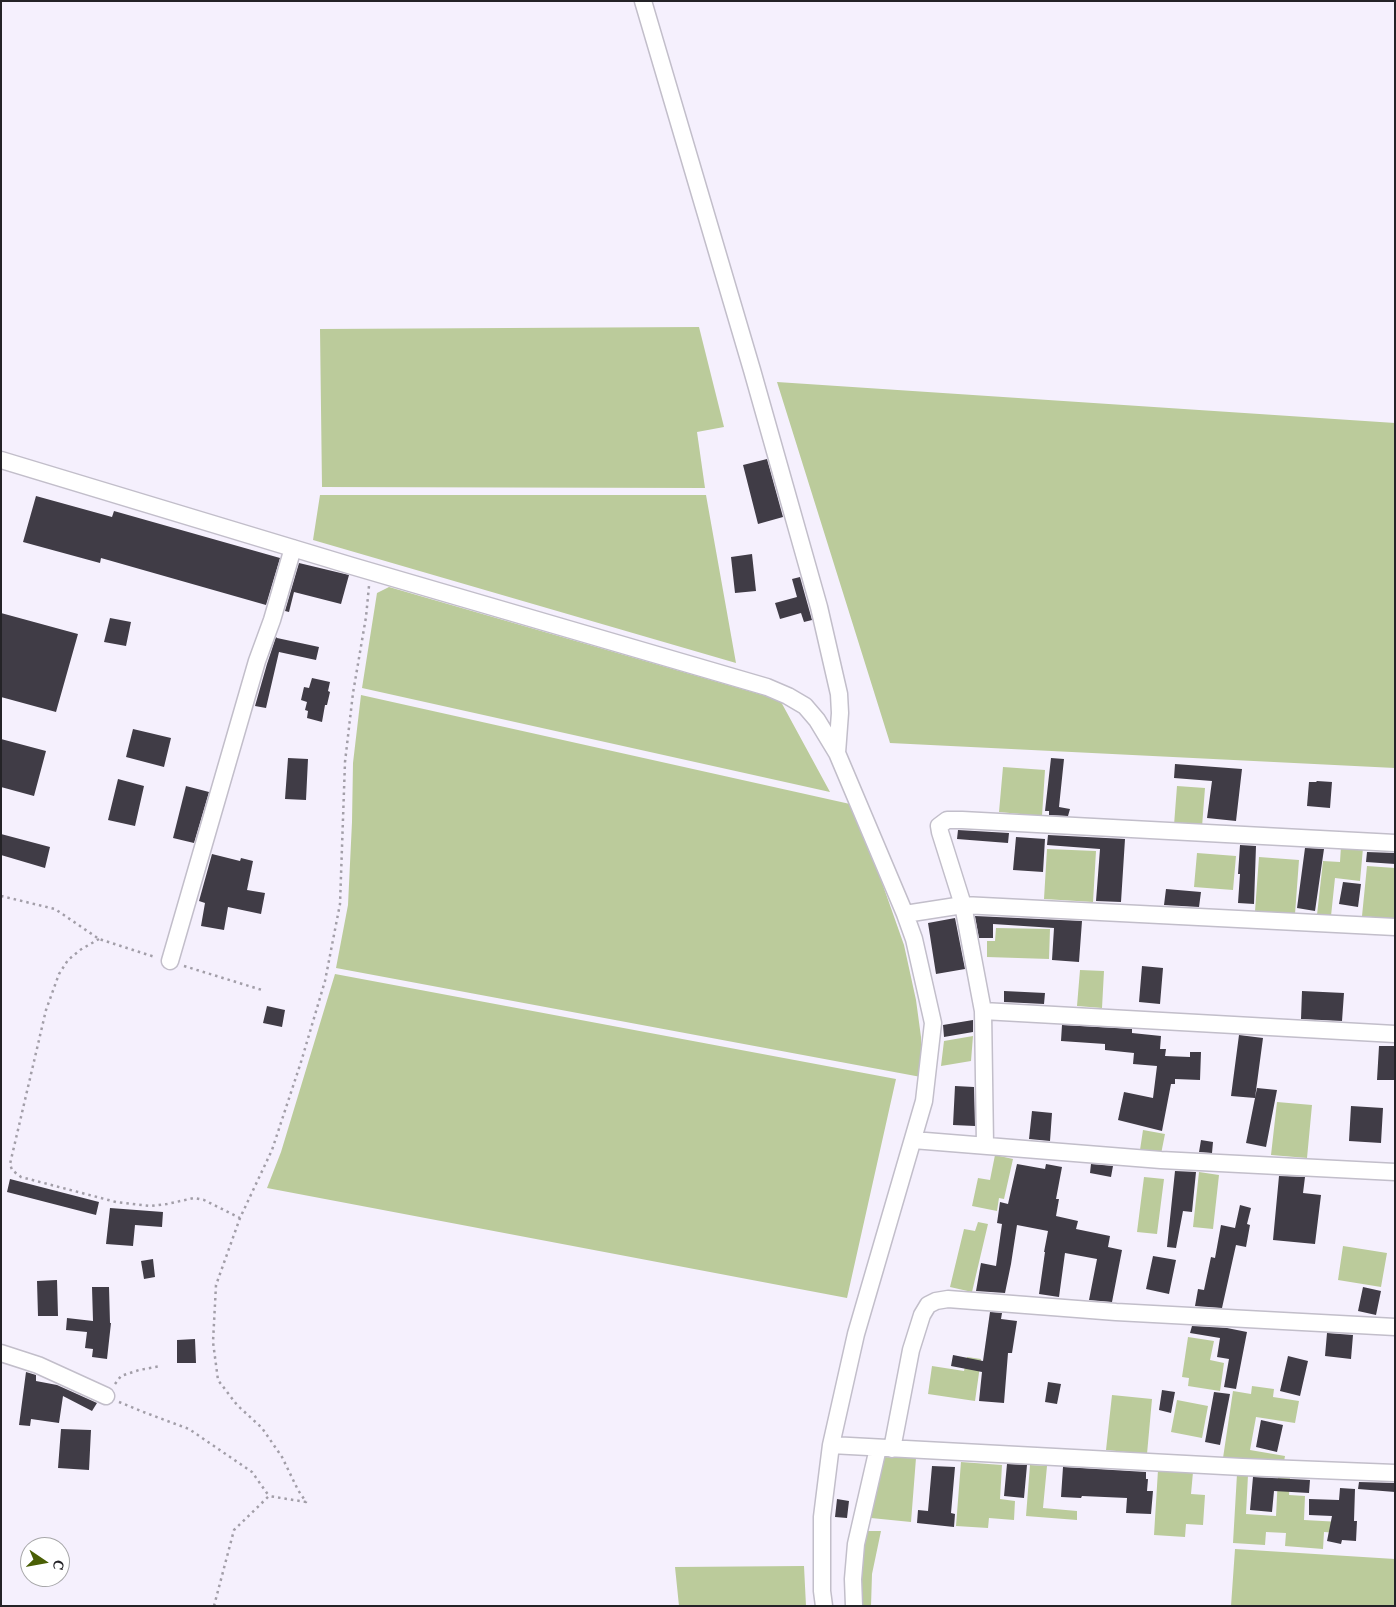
<!DOCTYPE html>
<html>
<head>
<meta charset="utf-8">
<style>
  body { margin:0 }
  #map { position:relative; width:1396px; height:1607px; overflow:hidden; background:#f5f0fd; font-family:Lora,serif }
  canvas { display:block }
  .frame { position:absolute; inset:0; border:2px solid #242327; pointer-events:none }
  .north { position:absolute; left:20px; top:1537px; width:50px; height:50px; box-sizing:border-box; background:#fff; border:1px solid #a7a7a9; border-radius:50%; rotate:102deg; font-size:14px; font-weight:700; line-height:20px; text-align:center; color:#242327 }
  .north::after { content:''; display:block; margin:auto; width:18px; height:22px; background:#4a5f05; clip-path:polygon(50% 0,100% 100%,50% 72%,0 100%) }
</style>
</head>
<body>
<div id="map">
<canvas width="1396" height="1607"></canvas>
<div class="frame"></div>
<div class="north">С</div>
</div>
<script>
const ctx = document.querySelector('canvas').getContext('2d');
ctx.lineJoin = 'round';
function paint(path, color) { ctx.fillStyle = color; ctx.fill(path, 'evenodd'); }
const shape = rows => new Path2D(rows.map(r => 'M' + r).join(''));
function strokePath(path, color, width, dash) { ctx.strokeStyle = color; ctx.lineWidth = width; ctx.lineCap = dash ? 'butt' : 'round'; ctx.setLineDash(dash || []); ctx.stroke(path); }
const green = shape([
  [699,327,724,427,697,432,705,488,322,487,320,329],
  [777,382,1395,423,1395,768,890,743],
  [320,495,706,495,736,663,313,540],
  [389,587,780,700,830,792,362,688,377,593],
  [361,695,850,804,867,840,904,945,916,1000,921,1037,921,1077,336,968,348,905,352,822,353,763],
  [1003,767,1045,770,1042,816,999,812],
  [1177,786,1205,788,1202,827,1174,825],
  [1341,846,1363,848,1360,881,1335,878,1331,916,1317,915,1323,861,1340,862],
  [1047,849,1096,851,1093,902,1044,899],
  [1197,853,1236,856,1233,890,1194,887],
  [1259,857,1299,860,1295,914,1255,911],
  [1367,866,1395,868,1395,919,1362,916],
  [996,928,1050,929,1049,959,987,957,987,941,995,941],
  [1080,970,1104,971,1102,1008,1077,1006],
  [335,974,896,1079,847,1298,267,1188,281,1152],
  [973,1036,971,1061,941,1066,944,1041],
  [1277,1102,1312,1105,1307,1158,1271,1155],
  [1143,1130,1165,1134,1161,1154,1140,1150],
  [995,1155,1013,1159,1004,1199,999,1198,997,1211,972,1206,978,1178,990,1180],
  [1199,1172,1219,1175,1213,1229,1193,1227],
  [1144,1177,1164,1179,1157,1234,1137,1232],
  [978,1222,988,1224,972,1292,950,1287,964,1229,975,1231],
  [1343,1246,1387,1253,1381,1287,1338,1280],
  [1188,1337,1214,1341,1210,1360,1224,1363,1220,1391,1188,1386,1189,1378,1182,1377],
  [967,1357,981,1359,975,1401,928,1394,932,1366,964,1371],
  [1252,1386,1274,1389,1273,1397,1299,1401,1295,1423,1256,1417,1250,1450,1285,1456,1283,1467,1223,1458,1233,1391,1251,1394],
  [1112,1395,1152,1399,1147,1454,1106,1450],
  [1177,1400,1208,1406,1202,1438,1171,1432],
  [883,1457,916,1458,911,1522,871,1518],
  [961,1462,1002,1465,1000,1499,1015,1501,1014,1520,989,1518,988,1528,956,1526],
  [1030,1465,1047,1466,1043,1508,1077,1511,1077,1520,1026,1516],
  [1158,1470,1193,1472,1191,1494,1205,1495,1203,1525,1186,1524,1185,1537,1154,1535],
  [1237,1474,1248,1475,1246,1514,1276,1516,1278,1477,1290,1478,1289,1495,1305,1496,1304,1520,1341,1522,1340,1533,1324,1532,1323,1549,1285,1546,1286,1533,1266,1532,1265,1545,1233,1543],
  [866,1531,881,1531,872,1574,871,1606,858,1606,859,1574],
  [1235,1549,1395,1559,1395,1606,1231,1606],
  [804,1566,806,1606,679,1606,675,1567]
]);
const building = shape([
  [767,459,783,517,758,524,743,465],
  [36,496,112,517,114,511,280,558,266,605,101,558,100,563,23,542],
  [752,554,756,591,735,593,731,557],
  [299,563,349,575,341,604,294,592,289,612,285,611],
  [800,577,812,620,804,622,801,613,780,619,775,603,797,597,792,579],
  [1,613,78,634,56,712,1,697],
  [110,618,131,622,126,646,104,642],
  [277,638,319,647,316,660,279,652,266,708,255,706,267,664,276,637],
  [312,678,330,682,328,691,330,692,327,705,325,705,322,722,307,718,308,711,305,710,307,702,301,700,304,687,309,688],
  [133,729,171,738,164,767,126,757],
  [1,739,46,751,34,796,1,787],
  [288,758,308,759,306,800,285,799],
  [1051,758,1064,759,1059,807,1070,809,1068,816,1049,815,1049,811,1045,811],
  [1175,764,1242,769,1236,821,1207,818,1212,781,1174,778],
  [118,779,144,786,135,826,108,820],
  [1317,781,1332,782,1330,808,1307,806,1309,782,1316,782],
  [186,786,209,792,194,843,173,838],
  [958,830,1009,833,1008,843,957,839],
  [1,834,50,847,45,868,1,855],
  [1048,835,1125,839,1121,902,1096,901,1100,849,1047,845],
  [1016,837,1045,839,1043,872,1013,870],
  [1240,845,1256,846,1254,904,1238,903,1240,874,1238,874],
  [1305,848,1324,849,1315,911,1297,908],
  [1367,852,1395,853,1395,864,1366,862],
  [212,854,240,861,241,858,253,861,247,890,265,893,261,914,228,907,224,930,201,926,205,903,199,901],
  [1343,882,1361,884,1358,907,1339,904],
  [1166,889,1201,892,1199,907,1164,905],
  [975,916,1082,921,1079,962,1052,960,1054,928,993,924,993,938,979,938],
  [955,918,965,969,936,974,928,923],
  [1142,966,1163,968,1160,1004,1139,1002],
  [1004,991,1045,993,1044,1004,1004,1002],
  [1302,991,1344,993,1342,1021,1301,1019],
  [267,1006,285,1010,282,1027,263,1023],
  [973,1020,973,1032,944,1037,943,1025],
  [1062,1025,1132,1029,1132,1033,1161,1036,1160,1049,1166,1049,1165,1056,1190,1057,1190,1052,1201,1052,1200,1080,1175,1079,1175,1084,1171,1084,1162,1131,1118,1120,1124,1092,1153,1098,1157,1066,1133,1064,1134,1053,1105,1050,1105,1044,1061,1041],
  [1239,1035,1263,1038,1255,1098,1231,1096],
  [1379,1046,1395,1046,1394,1080,1377,1080],
  [955,1086,974,1087,975,1126,953,1125],
  [1257,1088,1277,1090,1266,1147,1246,1143],
  [1351,1106,1383,1108,1381,1143,1349,1141],
  [1032,1111,1052,1113,1050,1141,1029,1139],
  [1201,1140,1213,1142,1212,1153,1199,1152],
  [1017,1164,1045,1169,1046,1164,1062,1167,1056,1199,1059,1199,1056,1216,1078,1221,1076,1229,1110,1236,1108,1247,1122,1250,1112,1302,1089,1300,1097,1259,1065,1253,1059,1297,1039,1294,1045,1252,1044,1252,1048,1231,1017,1225,1011,1264,1005,1293,976,1291,981,1263,996,1266,1002,1224,997,1223,1000,1202,1008,1204],
  [1091,1164,1113,1166,1111,1177,1090,1173],
  [1175,1171,1196,1172,1192,1212,1183,1211,1176,1248,1167,1247],
  [1279,1176,1305,1177,1303,1193,1321,1195,1315,1244,1273,1240],
  [10,1179,99,1202,96,1215,7,1192],
  [1240,1205,1251,1208,1247,1224,1250,1225,1246,1247,1236,1245,1222,1308,1195,1306,1198,1289,1204,1290,1211,1257,1215,1258,1221,1225,1235,1228],
  [110,1208,163,1212,162,1227,135,1225,133,1246,106,1244],
  [1153,1256,1176,1260,1169,1294,1146,1289],
  [153,1259,155,1277,144,1279,141,1261],
  [57,1280,58,1316,38,1316,37,1281],
  [92,1287,109,1287,110,1323,111,1323,107,1359,92,1357,93,1349,85,1348,87,1332,66,1330,67,1318,93,1321],
  [1363,1287,1381,1291,1376,1315,1358,1311],
  [990,1312,1002,1313,1001,1319,1017,1321,1012,1353,1008,1353,1004,1403,979,1401,982,1372,951,1366,953,1355,983,1361],
  [1192,1326,1227,1328,1247,1332,1236,1389,1224,1387,1229,1359,1217,1357,1220,1338,1190,1333],
  [1327,1333,1353,1335,1351,1359,1325,1356],
  [195,1339,196,1363,177,1363,177,1340],
  [1288,1356,1308,1361,1300,1396,1280,1391],
  [26,1372,36,1375,36,1381,57,1385,97,1403,92,1411,63,1396,59,1423,31,1419,30,1426,19,1425],
  [1048,1382,1061,1384,1057,1404,1045,1402],
  [1162,1390,1175,1392,1171,1413,1159,1410],
  [1214,1392,1230,1394,1220,1445,1205,1442],
  [1261,1420,1283,1425,1277,1452,1256,1447],
  [61,1429,91,1430,89,1470,58,1468],
  [1007,1464,1027,1465,1024,1498,1004,1496],
  [932,1466,955,1467,951,1513,955,1514,954,1527,917,1523,918,1510,928,1511],
  [1063,1467,1146,1472,1146,1479,1148,1479,1147,1491,1153,1491,1151,1514,1126,1513,1127,1498,1082,1496,1081,1498,1061,1497],
  [1253,1477,1310,1480,1309,1493,1274,1491,1272,1512,1250,1510],
  [1359,1482,1395,1483,1395,1492,1358,1489],
  [1340,1488,1355,1489,1354,1521,1357,1521,1356,1541,1342,1540,1341,1544,1327,1541,1332,1516,1309,1515,1309,1499,1339,1500],
  [837,1499,849,1501,847,1518,835,1517]
]);
const path = shape([
  [1,896,55,909,99,939,155,957],
  [99,939,80,950,68,960,59,974,46,1010,10,1164,12,1170,21,1177,116,1202,151,1206,167,1204,194,1198,204,1200,240,1218],
  [184,966,262,990],
  [115,1384,121,1376,139,1370,161,1366],
  [119,1402,146,1413,189,1429,252,1472,269,1496],
  [214,1606,234,1530,269,1496,306,1502,298,1490,282,1457,262,1428,237,1405,218,1380,213,1342,216,1285,240,1218,272,1150,301,1062,325,981,340,904,345,762,353,693,366,617,369,586]
]);
const minor = shape([
  [643,1,752,370,819,607,839,694,840,713,837,753],
  [1,460,352,566,767,687,788,696,805,706,817,720,837,753,905,914,914,939,933,1023,924,1101,856,1334,831,1445,822,1517,822,1591,824,1606],
  [905,914,963,905,1395,927],
  [170,961,257,661,272,620,293,548],
  [983,1011,963,905,940,832,939,826,947,820,962,820,1395,843],
  [913,1140,1161,1160,1395,1172],
  [985,1145,983,1011,1395,1034],
  [1,1353,38,1365,106,1396],
  [831,1445,1242,1467,1395,1473],
  [892,1449,911,1350,922,1315,928,1305,936,1301,948,1299,1116,1312,1395,1327],
  [854,1606,853,1579,856,1544,878,1448]
]);
paint(green, '#bbcb9b');
paint(building, '#403c46');
strokePath(minor, '#c2beca', 19);
strokePath(path, '#a29ea8', 2.5, [2.5, 4]);
strokePath(minor, '#fff', 16);
</script>
</body>
</html>
